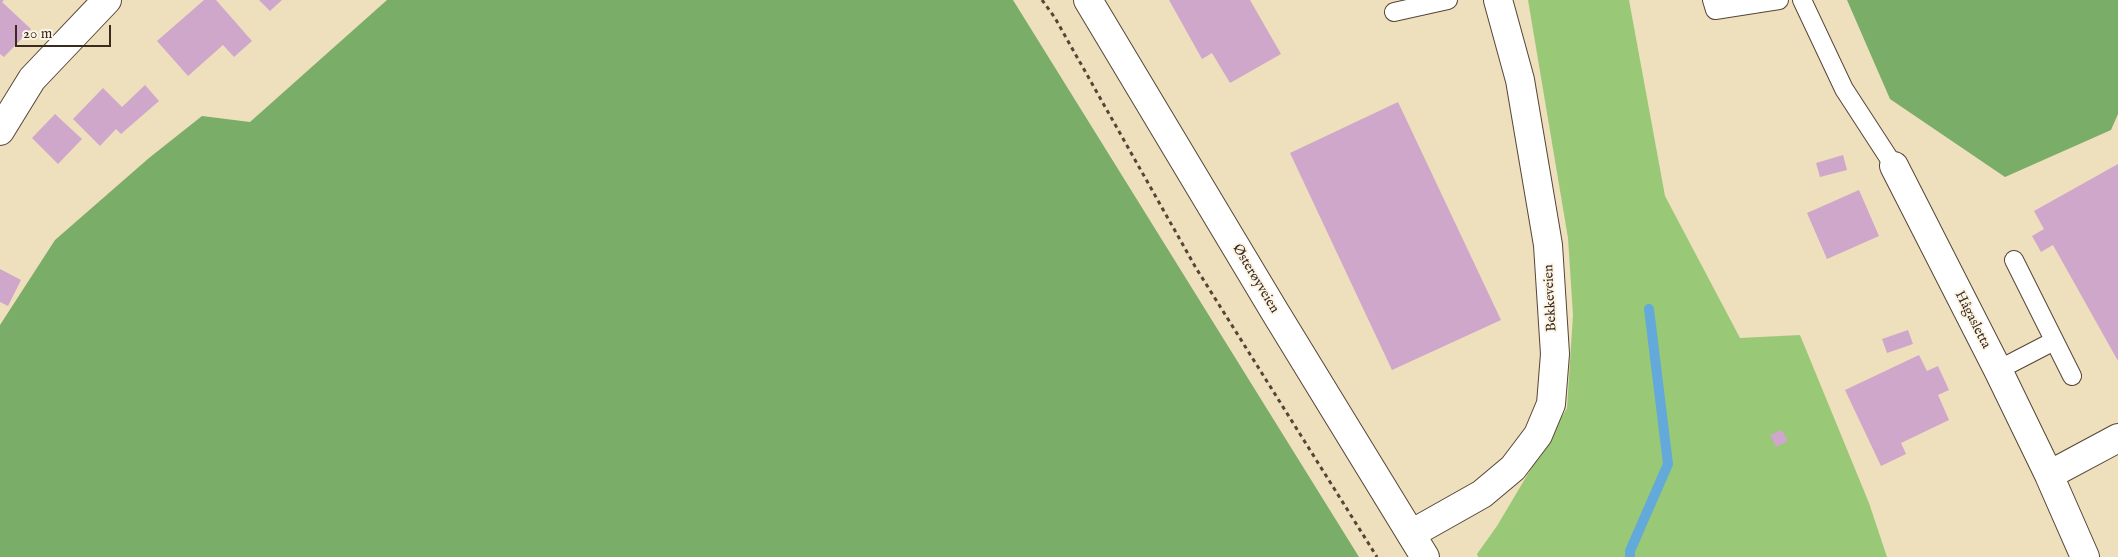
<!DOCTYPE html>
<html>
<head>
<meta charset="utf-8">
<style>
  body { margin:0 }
  #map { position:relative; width:2118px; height:557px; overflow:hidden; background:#eedfbd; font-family:"IM FELL English",serif }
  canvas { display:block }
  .scale { position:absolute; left:15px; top:25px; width:96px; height:22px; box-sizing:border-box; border:2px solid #3b2a1e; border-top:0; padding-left:6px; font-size:15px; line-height:18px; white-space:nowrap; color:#3b2a1e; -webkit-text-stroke:4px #fcf5e5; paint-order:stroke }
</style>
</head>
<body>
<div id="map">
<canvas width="2118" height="557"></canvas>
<div class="scale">20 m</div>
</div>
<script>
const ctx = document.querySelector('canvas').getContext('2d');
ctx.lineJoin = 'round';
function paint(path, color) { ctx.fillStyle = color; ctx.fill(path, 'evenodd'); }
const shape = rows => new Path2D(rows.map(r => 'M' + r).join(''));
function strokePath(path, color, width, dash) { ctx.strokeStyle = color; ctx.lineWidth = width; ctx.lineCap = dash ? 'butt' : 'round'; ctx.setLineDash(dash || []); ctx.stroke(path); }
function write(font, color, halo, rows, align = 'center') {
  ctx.font = font + ' "IM FELL English",serif'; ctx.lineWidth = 4; ctx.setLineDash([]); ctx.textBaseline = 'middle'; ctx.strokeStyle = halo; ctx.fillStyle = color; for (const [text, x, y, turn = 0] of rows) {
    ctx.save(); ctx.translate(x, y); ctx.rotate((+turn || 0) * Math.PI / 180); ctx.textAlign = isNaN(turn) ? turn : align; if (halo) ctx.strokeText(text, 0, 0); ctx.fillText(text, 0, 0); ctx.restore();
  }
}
const green = shape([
  [1528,0,1629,0,1665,196,1740,338,1800,335,1869,503,1887,557,1478,557,1477,554,1497,526,1567,408,1573,315,1568,238]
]);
const forest = shape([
  [387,0,1013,0,1359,557,0,557,0,325,55,240,149,158,202,116,250,122],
  [1847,0,2118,0,2118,114,2111,130,2005,177,1890,99]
]);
const stream = shape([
  [1630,557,1630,551,1668,464,1649,309]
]);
const building = shape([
  [0,0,4,0,2,2,31,29,4,57,0,54],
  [204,0,216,0,252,41,234,57,223,45,188,76,157,41],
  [259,0,282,0,270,11],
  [1169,0,1250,0,1281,54,1230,83,1212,53,1202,59],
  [145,85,159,101,121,134,116,129,100,146,73,119,103,88,122,107],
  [1398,102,1501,320,1392,370,1290,153],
  [55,114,82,139,58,164,32,138],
  [1843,155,1847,170,1820,177,1816,163],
  [2118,164,2118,361,2053,245,2041,252,2032,236,2044,229,2034,211],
  [1859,190,1879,236,1827,259,1807,213],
  [0,269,21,280,8,306,0,302],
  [1908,330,1913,344,1887,353,1882,339],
  [1919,355,1927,371,1938,366,1949,390,1938,395,1949,420,1901,443,1906,454,1881,466,1845,390],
  [1782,430,1788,441,1776,447,1770,435]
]);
const path = shape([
  [1042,0,1055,18,1196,268,1377,557]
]);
const lane = shape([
  [1712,0,1715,10,1779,0],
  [1802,0,1844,89,1894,166],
  [1394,12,1448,0],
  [2014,260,2072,376],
  [1998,370,2054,341]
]);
const street = shape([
  [0,131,32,79,107,0],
  [1894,166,1998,370,2049,475,2085,557],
  [2049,475,2118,438],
  [1411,534,1482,494,1513,468,1538,435,1551,404,1555,354,1548,245,1520,80,1498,0]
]);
const secondary = shape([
  [1088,0,1275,312,1425,557]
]);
const streetNames = [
  ["Østerøyveien",1255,279,59],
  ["Bekkeveien",1551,298,-93],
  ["Hågasletta",1972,320,63]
];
paint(green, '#99c977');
paint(forest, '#7aad68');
strokePath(stream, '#63a9d9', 10);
paint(building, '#cea7cb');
strokePath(lane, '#564536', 20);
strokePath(street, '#564536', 30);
strokePath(secondary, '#564536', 30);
strokePath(path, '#564536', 3, [4, 4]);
strokePath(lane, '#fff', 18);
strokePath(street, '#fff', 28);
strokePath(secondary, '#fff', 28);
write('14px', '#3b2a1e', '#fcf5e5', streetNames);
</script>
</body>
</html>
